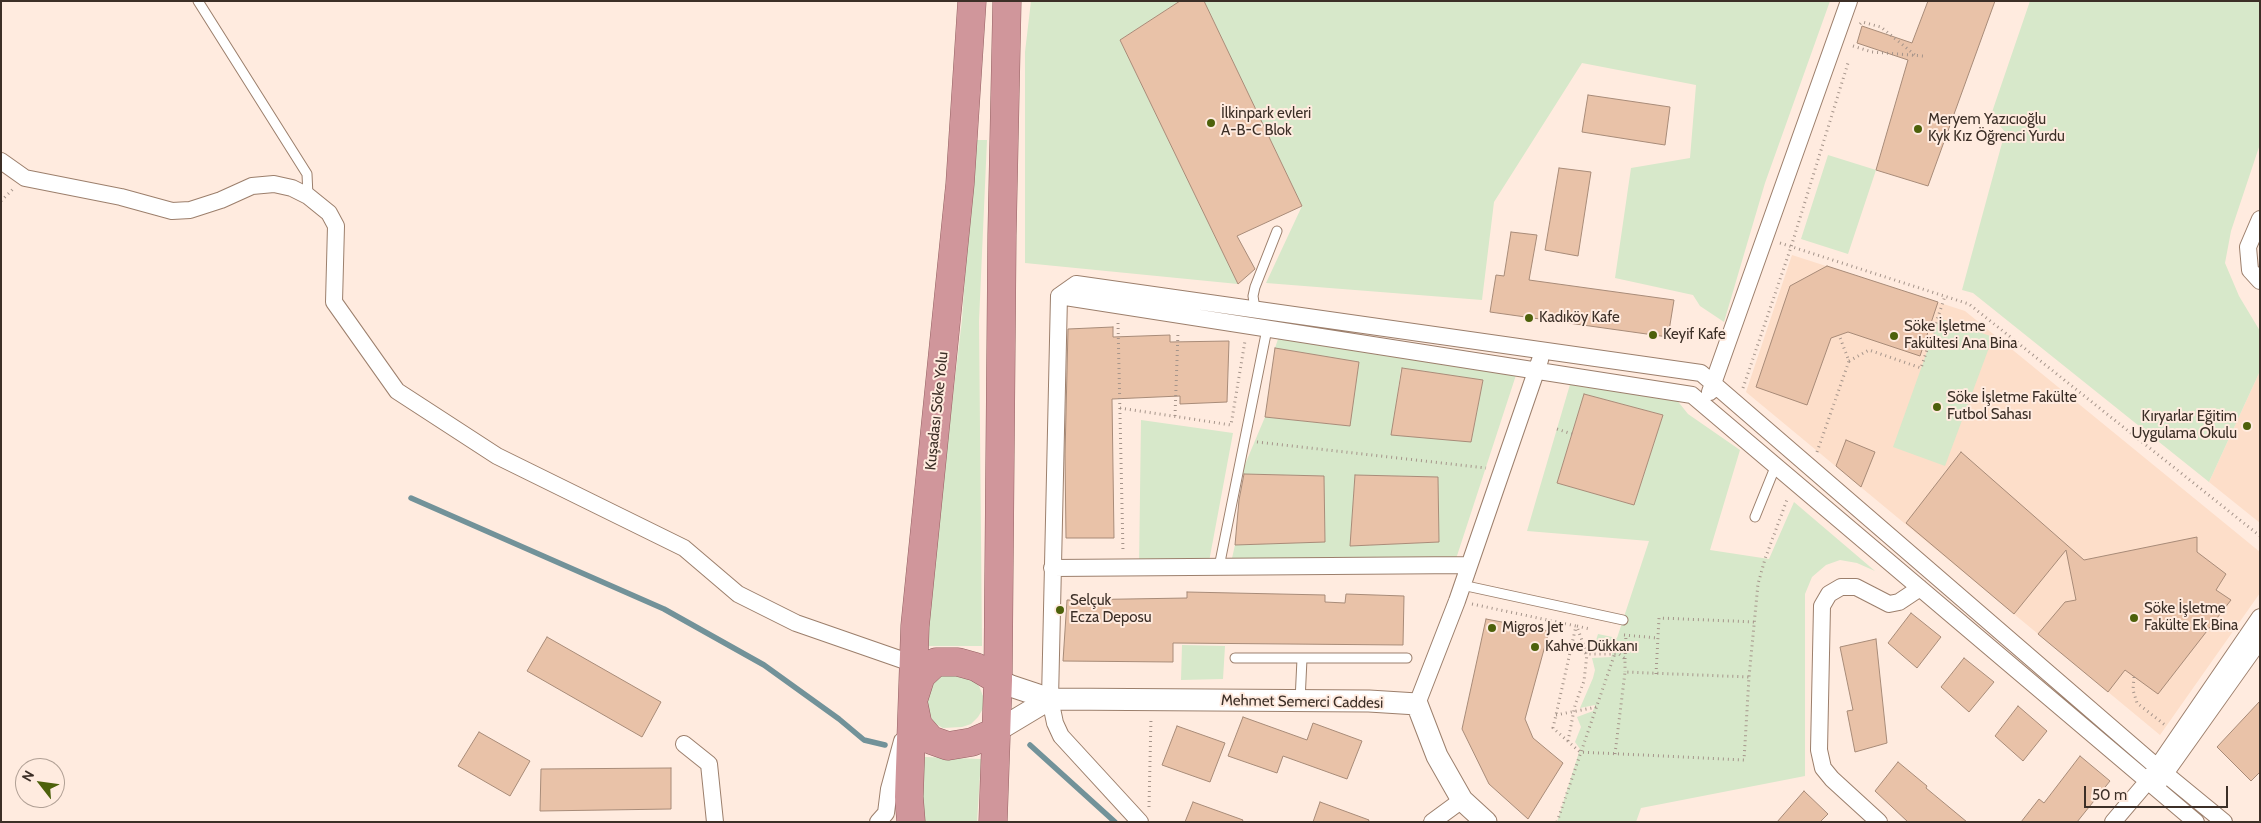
<!DOCTYPE html>
<html>
<head>
<meta charset="utf-8">
<style>
  body { margin:0 }
  #map { position:relative; width:2261px; height:823px; overflow:hidden; background:#ffebdf; font-family:Cabin,sans-serif }
  canvas { display:block }
  .frame { position:absolute; inset:0; border:2px solid #3c2f27; pointer-events:none }
  .north { position:absolute; left:15px; top:758px; width:50px; height:50px; box-sizing:border-box; background:#ffebdf; border:1px solid #b1a095; border-radius:50%; rotate:300deg; font-size:14px; font-weight:700; line-height:20px; text-align:center; color:#3c2f27 }
  .north::after { content:''; display:block; margin:auto; width:18px; height:22px; background:#4d610b; clip-path:polygon(50% 0,100% 100%,50% 72%,0 100%) }
  .scale { position:absolute; left:2084px; top:786px; width:144px; height:22px; box-sizing:border-box; border:2px solid #3c2f27; border-top:0; padding-left:6px; font-size:15px; line-height:18px; white-space:nowrap; color:#3c2f27; -webkit-text-stroke:4px #ffebdf; paint-order:stroke }
</style>
</head>
<body>
<div id="map">
<canvas width="2261" height="823"></canvas>
<div class="frame"></div>
<div class="north">N</div>
<div class="scale">50 m</div>
</div>
<script>
const ctx = document.querySelector('canvas').getContext('2d');
ctx.lineJoin = 'round';
function paint(path, color) { ctx.fillStyle = color; ctx.fill(path, 'evenodd'); }
const shape = rows => new Path2D(rows.map(r => 'M' + r).join(''));
function strokePath(path, color, width, dash) { ctx.strokeStyle = color; ctx.lineWidth = width; ctx.lineCap = dash ? 'butt' : 'round'; ctx.setLineDash(dash || []); ctx.stroke(path); }
function write(font, color, halo, rows, align = 'center') {
  ctx.font = font + ' Cabin,sans-serif'; ctx.lineWidth = 4; ctx.setLineDash([]); ctx.textBaseline = 'middle'; ctx.strokeStyle = halo; ctx.fillStyle = color; for (const [text, x, y, turn = 0] of rows) {
    ctx.save(); ctx.translate(x, y); ctx.rotate((+turn || 0) * Math.PI / 180); ctx.textAlign = isNaN(turn) ? turn : align; if (halo) ctx.strokeText(text, 0, 0); ctx.fillText(text, 0, 0); ctx.restore();
  }
}
const built = shape([
  [1792,255,1965,311,2260,552,2260,593,2160,735,1746,392],
  [2260,371,2260,523,2209,482]
]);
const green = shape([
  [1031,1,1180,1,1120,40,1238,284,1025,263,1025,52],
  [1204,1,1830,1,1765,183,1724,322,1700,306,1693,295,1615,278,1631,168,1690,158,1696,85,1582,63,1494,202,1482,300,1266,283,1302,206],
  [2030,1,2260,1,2260,144,2231,231,2225,263,2239,296,2260,331,2260,371,2209,482,1973,293,1962,290,2005,132,1991,115],
  [974,140,987,140,979,321,982,646,923,646,962,320],
  [1828,155,1876,170,1848,254,1801,239],
  [1939,318,1993,337,1945,466,1893,447],
  [1279,336,1517,372,1454,565,1230,567,1235,545,1325,541,1324,476,1241,474,1265,417,1349,426,1359,362,1275,348],
  [1401,368,1483,380,1471,441,1392,435],
  [1355,475,1438,477,1439,542,1350,546],
  [1571,381,1676,399,1688,414,1740,450,1710,550,1769,559,1794,502,1875,571,1857,563,1840,560,1826,565,1812,577,1805,594,1805,776,1641,808,1636,822,1557,822,1580,749,1575,742,1581,727,1577,717,1593,711,1595,705,1580,708,1593,678,1595,670,1592,658,1611,657,1614,649,1593,650,1598,634,1617,638,1649,541,1527,531],
  [1584,394,1663,415,1634,505,1557,483],
  [1141,420,1233,433,1208,567,1139,567],
  [1182,645,1225,646,1223,679,1181,680],
  [947,673,970,677,979,686,983,696,984,707,978,717,971,724,962,727,943,728,934,723,926,707,928,687,936,678],
  [924,757,981,759,977,822,922,822,921,799]
]);
const stream = shape([
  [411,498,664,609,764,665,839,719,864,740,885,745],
  [1030,745,1115,822]
]);
const building = shape([
  [1180,1,1204,1,1302,206,1237,236,1255,269,1238,284,1120,40,1180,1],
  [1928,1,1995,1,1928,186,1876,170,1908,60,1857,43,1862,26,1912,43,1928,1],
  [1588,95,1670,107,1665,145,1582,132,1588,95],
  [1559,168,1591,172,1578,256,1545,250,1559,168],
  [1511,232,1537,235,1529,280,1674,300,1668,337,1490,312,1496,275,1504,276,1511,232],
  [1827,266,1938,302,1920,356,1848,332,1831,338,1807,405,1756,387,1790,286,1827,266],
  [1113,327,1113,337,1170,335,1170,342,1229,341,1227,402,1180,404,1180,396,1112,399,1114,538,1066,538,1065,455,1068,329,1113,327],
  [1275,348,1359,362,1350,426,1265,417,1275,348],
  [1402,368,1483,380,1471,442,1391,435,1402,368],
  [1584,394,1663,415,1634,505,1557,483,1584,394],
  [1846,440,1875,452,1861,487,1836,466,1846,440],
  [1961,452,2084,560,2197,537,2197,552,2226,574,2216,590,2231,600,2158,694,2125,670,2108,692,2038,634,2065,602,2076,600,2066,550,2014,614,1906,523,1961,452],
  [1244,474,1324,476,1325,542,1235,545,1239,500,1244,474],
  [1355,475,1438,477,1439,542,1350,546,1355,475],
  [1187,592,1325,595,1325,602,1345,603,1346,594,1404,596,1403,645,1173,643,1173,662,1063,661,1067,600,1187,598,1187,592],
  [1911,613,1941,637,1917,668,1888,643,1911,613],
  [1486,619,1549,631,1525,719,1533,738,1563,763,1528,819,1489,784,1462,729,1486,619],
  [547,637,661,702,642,737,527,671,547,637],
  [1876,639,1887,743,1855,752,1847,711,1853,710,1840,647,1876,639],
  [1964,658,1994,682,1969,712,1941,687,1964,658],
  [2260,701,2260,772,2251,781,2217,747,2260,701],
  [2018,706,2047,731,2023,761,1995,736,2018,706],
  [1243,717,1307,740,1313,723,1362,741,1347,779,1283,756,1277,773,1228,756,1243,717],
  [1177,726,1225,743,1210,782,1162,765,1177,726],
  [479,732,530,761,510,796,458,766,479,732],
  [2080,756,2110,781,2077,822,2021,822,2039,799,2044,803,2080,756],
  [1898,762,1927,786,1926,788,1967,822,1908,822,1875,791,1898,762],
  [671,768,671,809,540,811,541,769,671,768],
  [1804,791,1828,814,1820,822,1777,822,1804,791],
  [1193,802,1243,820,1242,822,1185,822,1193,802],
  [1320,802,1369,820,1368,822,1313,822,1320,802]
]);
const path = shape([
  [1860,24,1862,22,1881,27,1915,55],
  [1853,46,1872,52,1923,56],
  [1,201,13,189],
  [1780,243,1969,304,2260,536],
  [1118,323,1123,552],
  [1849,361,1869,350,1921,368,1945,296],
  [1743,388,1791,247,1848,63],
  [1120,408,1231,425,1245,341],
  [1175,416,1178,332],
  [1557,429,1572,434],
  [1257,442,1486,468],
  [1817,452,1849,361,1839,335],
  [1472,604,1576,626,1553,728,1580,752,1744,760,1749,677,1758,584,1765,559,1788,497],
  [1577,626,1590,629],
  [1624,635,1658,638],
  [1572,645,1587,654,1619,654,1625,659,1625,672],
  [1625,659,1626,635],
  [1656,674,1659,618,1755,622],
  [2134,677,2133,690,2137,703,2165,725],
  [1556,715,1597,707],
  [1568,741,1575,705,1584,681,1587,654,1577,627],
  [1615,754,1625,672,1749,677],
  [1149,807,1151,718],
  [1557,822,1615,653]
]);
const service = shape([
  [198,1,307,174,308,196],
  [1255,309,1253,296,1255,287,1277,231],
  [1755,517,1776,465],
  [1219,567,1267,329],
  [1462,585,1623,620],
  [1235,658,1407,658],
  [1300,701,1302,659]
]);
const minor = shape([
  [1,161,25,178,121,197,172,211,190,210,221,200,252,186,274,184,292,188,308,196,329,213,336,226,334,302,397,391,497,456,684,548,738,594,796,623,914,664],
  [2260,219,2248,247,2250,270,2260,281],
  [1059,296,1076,284,1701,373,2157,767,2224,822],
  [1059,296,1692,395,2196,822],
  [1059,296,1050,699,1055,723,1061,736,1140,822],
  [1710,392,1849,1],
  [1052,568,1469,565],
  [1417,704,1457,601,1540,360],
  [684,744,709,764,715,822],
  [2159,782,2260,640],
  [878,822,886,813,889,789,902,741],
  [1432,822,1462,800],
  [1879,822,1832,779,1823,768,1819,750,1822,606,1829,594,1841,587,1856,587,1889,604,1899,602,1920,588],
  [2113,822,2147,782,2260,617]
]);
const tertiary = shape([
  [998,680,1011,686,1050,699,1369,701,1417,704,1437,756,1462,800,1486,822],
  [995,732,1050,699]
]);
const trunk = shape([
  [995,732,972,742,948,746,931,740,918,725,913,701,921,676,936,662,958,662,976,667,998,680],
  [911,822,909,797,915,626,960,184,972,1],
  [993,822,998,680,1002,235,1007,1]
]);
const markers = [
  [1211,123,5,"#4d610b"],
  [1918,129,5,"#4d610b"],
  [1529,318,5,"#4d610b"],
  [1653,335,5,"#4d610b"],
  [1894,336,5,"#4d610b"],
  [1937,407,5,"#4d610b"],
  [2247,426,5,"#4d610b"],
  [1060,610,5,"#4d610b"],
  [2134,618,5,"#4d610b"],
  [1492,628,5,"#4d610b"],
  [1535,647,5,"#4d610b"]
];
const poiNames = [
  ["İlkinpark evleri",1221,114],
  ["A-B-C Blok",1221,131],
  ["Meryem Yazıcıoğlu",1928,120],
  ["Kyk Kız Öğrenci Yurdu",1928,137],
  ["Kadıköy Kafe",1539,318],
  ["Söke İşletme",1904,327],
  ["Fakültesi Ana Bina",1904,344],
  ["Keyif Kafe",1663,335],
  ["Söke İşletme Fakülte",1947,398],
  ["Futbol Sahası",1947,415],
  ["Kıryarlar Eğitim",2237,417,"right"],
  ["Uygulama Okulu",2237,434,"right"],
  ["Selçuk",1070,601],
  ["Ecza Deposu",1070,618],
  ["Söke İşletme",2144,609],
  ["Fakülte Ek Bina",2144,626],
  ["Migros Jet",1502,628],
  ["Kahve Dükkanı",1545,647]
];
const streetNames = [
  ["Kuşadası Söke Yolu",937,411,-84],
  ["Mehmet Semerci Caddesi",1302,702,1]
];
paint(built, '#fddec9');
paint(green, '#d7e8ca');
strokePath(stream, '#729299', 5.5);
paint(building, '#e9c2a8');
strokePath(building, '#a88b78', 1);
strokePath(service, '#9c7f6c', 11);
strokePath(minor, '#9c7f6c', 18);
strokePath(tertiary, '#9c7f6c', 23);
strokePath(trunk, '#946162', 29);
strokePath(path, '#a5948a', 3, [1, 4]);
strokePath(service, '#fff', 9);
strokePath(minor, '#fff', 16);
strokePath(tertiary, '#fff', 21);
strokePath(trunk, '#d0969b', 28);
for (const [x, y, r, color] of markers) { const dot = new Path2D(); dot.arc(x, y, r, 0, 2 * Math.PI); ctx.fillStyle = color; ctx.fill(dot); strokePath(dot, '#ffebdf', 2); }
write('15px', '#3c2f27', '#ffebdf', poiNames, 'left');
write('15px', '#3c2f27', '#ffebdf', streetNames);
</script>
</body>
</html>
